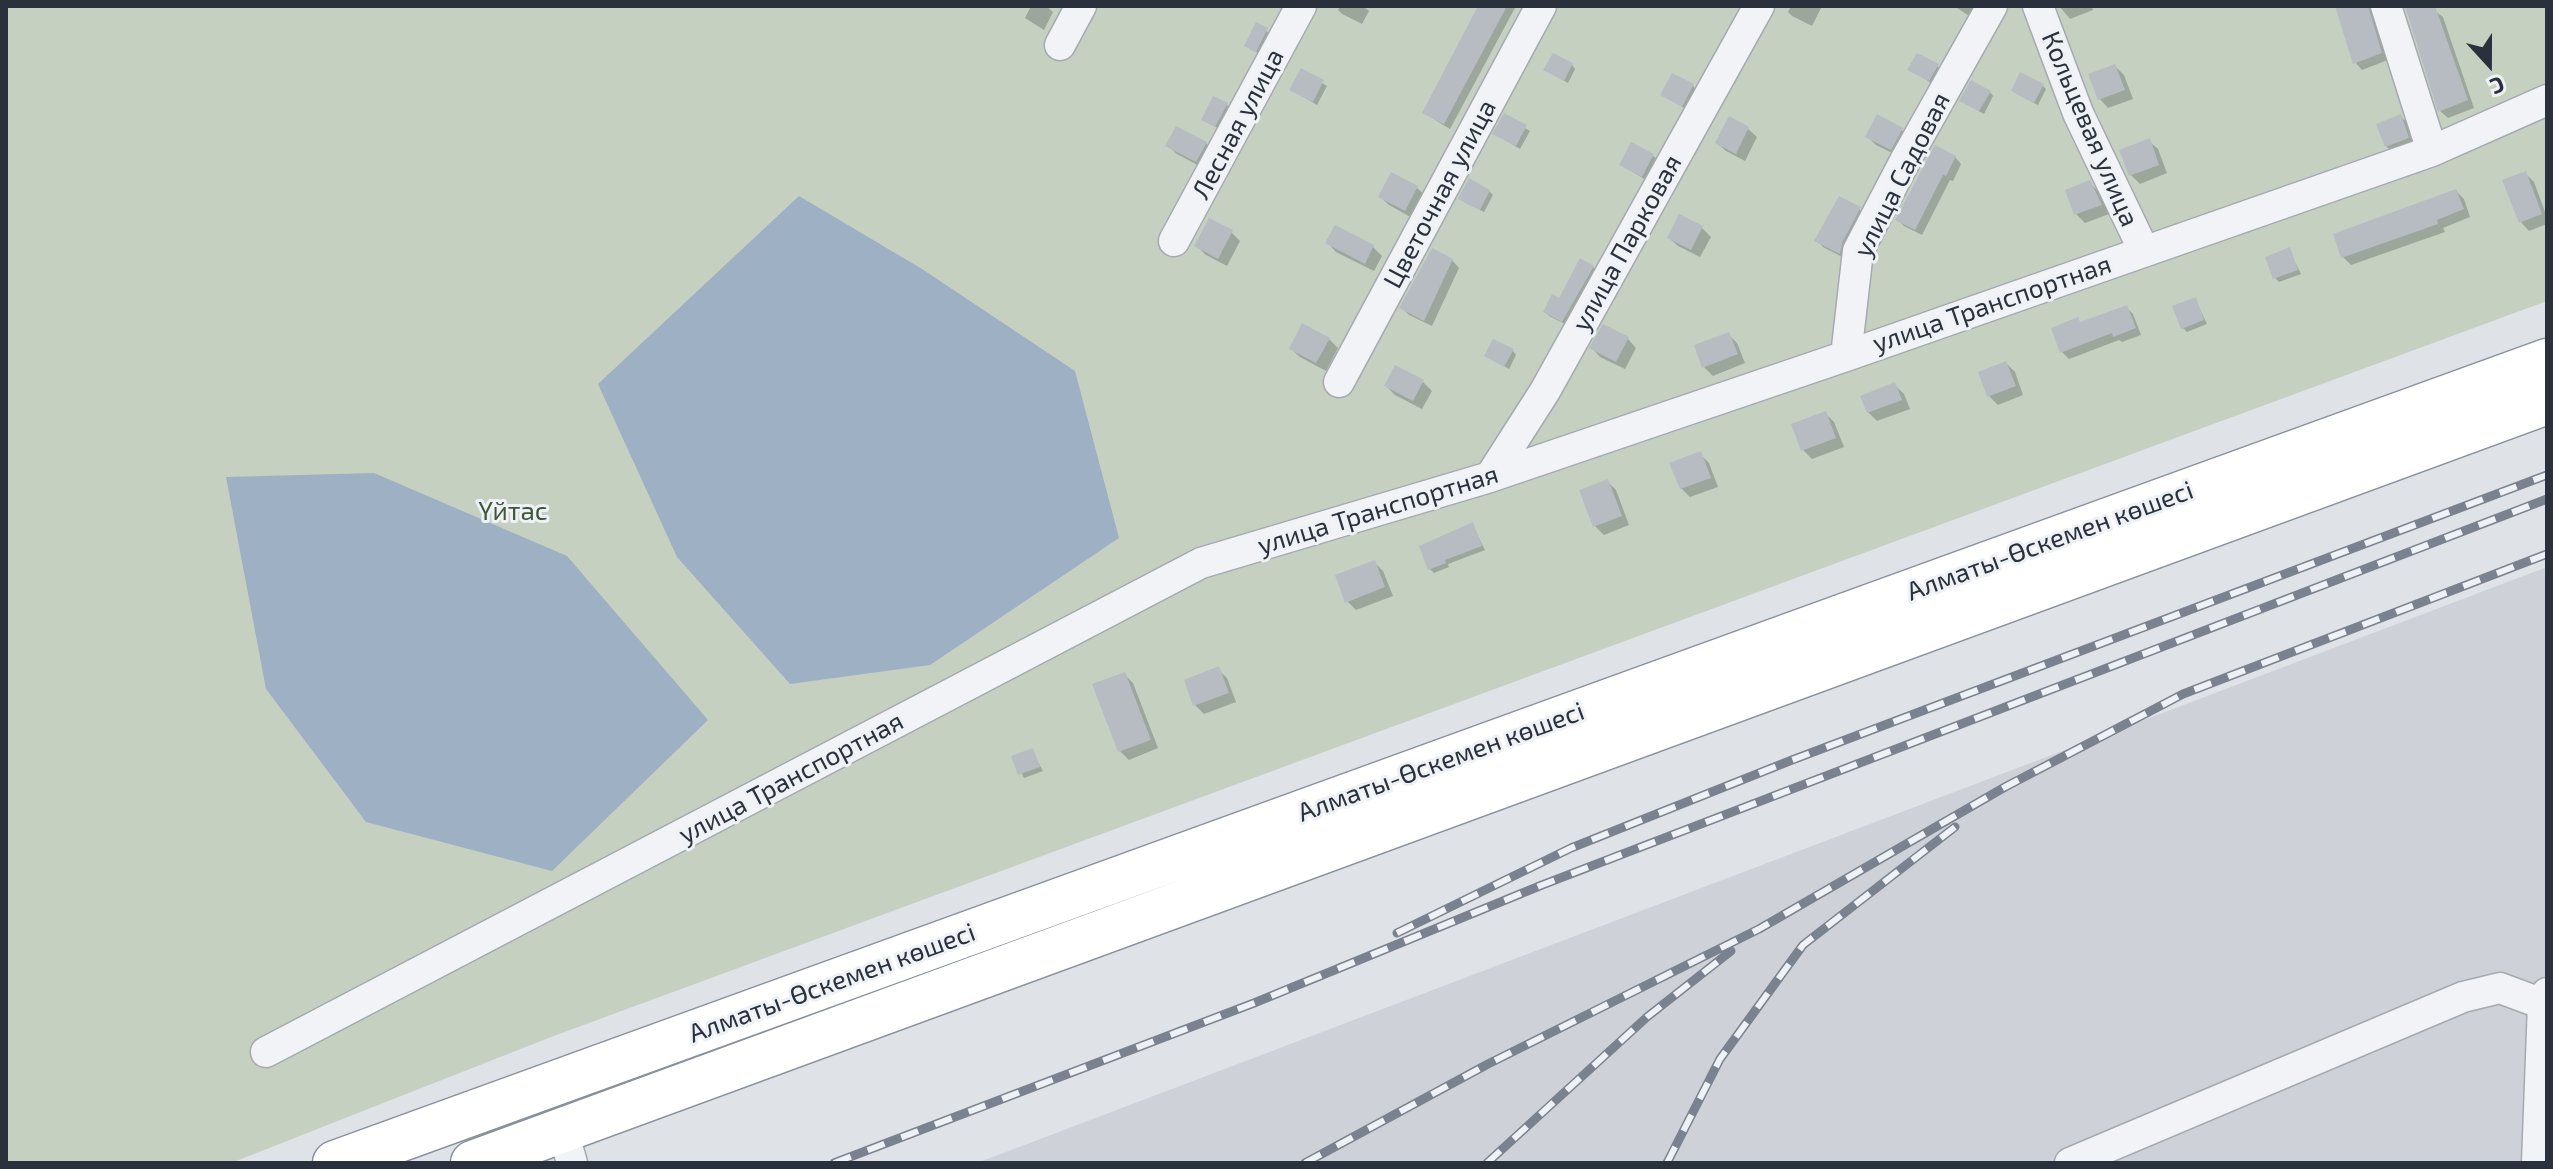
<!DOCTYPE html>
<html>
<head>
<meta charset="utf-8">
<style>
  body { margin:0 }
  #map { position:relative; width:2553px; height:1169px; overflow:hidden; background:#dfe2e7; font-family:"Exo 2",sans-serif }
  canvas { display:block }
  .frame { position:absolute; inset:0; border:8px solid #2a313c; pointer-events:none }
  .north { position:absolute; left:2449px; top:24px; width:80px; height:80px; -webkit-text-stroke:6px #eef1f5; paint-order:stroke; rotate:159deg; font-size:22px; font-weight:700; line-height:32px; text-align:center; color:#2a313c }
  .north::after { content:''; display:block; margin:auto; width:28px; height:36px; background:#2a313c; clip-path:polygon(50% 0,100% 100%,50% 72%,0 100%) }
</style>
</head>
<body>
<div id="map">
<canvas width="2553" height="1169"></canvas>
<div class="frame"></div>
<div class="north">С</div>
</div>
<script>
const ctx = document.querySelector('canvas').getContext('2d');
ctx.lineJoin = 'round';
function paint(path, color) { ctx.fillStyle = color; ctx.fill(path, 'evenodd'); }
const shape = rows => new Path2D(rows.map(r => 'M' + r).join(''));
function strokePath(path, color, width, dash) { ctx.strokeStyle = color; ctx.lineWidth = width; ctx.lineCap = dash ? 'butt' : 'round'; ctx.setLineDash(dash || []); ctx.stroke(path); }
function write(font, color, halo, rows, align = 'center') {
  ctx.font = font + ' "Exo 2",sans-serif'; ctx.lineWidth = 6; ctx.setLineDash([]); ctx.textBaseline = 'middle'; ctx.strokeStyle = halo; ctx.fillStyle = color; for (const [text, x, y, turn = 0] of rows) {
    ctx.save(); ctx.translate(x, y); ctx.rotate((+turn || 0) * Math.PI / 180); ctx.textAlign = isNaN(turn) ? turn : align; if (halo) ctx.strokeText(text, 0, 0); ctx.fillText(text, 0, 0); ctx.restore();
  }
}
const built = shape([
  [2547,567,2547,1163,977,1163]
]);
const green = shape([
  [6,6,2547,6,2547,301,551,1037,231,1163,6,1163]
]);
const water = shape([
  [799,196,922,269,1075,371,1119,538,930,665,790,684,677,557,598,384],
  [374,473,567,556,708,720,552,871,366,822,266,689,226,477]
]);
const shadow = shape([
  [1031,6,1046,6,1053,12,1044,30,1025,18],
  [1340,6,1363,6,1369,11,1362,24,1342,14,1338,10],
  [1481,6,1516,6,1450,129,1424,113],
  [1791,6,1822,6,1812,26,1792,16,1788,12],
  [1954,6,1986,6,1977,21],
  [2059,6,2092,6,2093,10,2070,19],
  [2337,6,2378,6,2388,60,2362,70,2355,62],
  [2407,6,2428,6,2443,17,2474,108,2448,118,2440,111],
  [1257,25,1271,34,1260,54,1250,49],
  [1572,65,1575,69,1568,83,1546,70],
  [1937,66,1941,70,1933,84,1910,70],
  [2115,66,2124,75,2133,99,2108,108,2100,99],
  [1302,71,1327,86,1317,105,1292,90],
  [1693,86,1696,90,1686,109,1662,95],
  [2043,86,2046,89,2038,105,2017,94],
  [1990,92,1993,96,1984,114,1966,104],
  [1227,105,1230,109,1219,129,1204,119],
  [1505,116,1530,131,1520,149,1495,134],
  [2401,117,2410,125,2416,147,2395,155,2386,146],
  [1748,129,1757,137,1745,161,1726,151,1717,143],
  [1902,130,1910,138,1900,157,1876,145,1867,136],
  [2149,141,2158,149,2167,173,2140,184,2131,175],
  [1206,143,1214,152,1205,169,1177,154,1168,146],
  [1653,156,1657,159,1646,180,1621,165],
  [1955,157,1961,164,1953,181,1950,180,1922,235,1904,226,1897,219],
  [2525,173,2534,182,2547,217,2547,224,2529,231,2521,222],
  [2090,183,2099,192,2109,214,2085,223,2076,214],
  [1417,188,1426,196,1414,219,1389,205,1380,197],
  [1489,191,1493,195,1484,212,1464,202],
  [2456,191,2464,199,2470,217,2443,228,2445,232,2351,265,2343,257],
  [1859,209,1866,216,1846,259,1823,247,1817,240],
  [1702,228,1711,237,1700,257,1678,246,1669,238],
  [1231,232,1240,241,1227,266,1206,255,1197,246],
  [1328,243,1373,247,1382,256,1374,271,1336,252],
  [2289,250,2301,274,2279,282,2275,278],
  [1452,260,1459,268,1432,326,1409,315,1402,308],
  [1593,267,1597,271,1567,325,1549,316,1546,312],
  [2195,299,2207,324,2187,332,2183,328],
  [2126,307,2133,314,2141,335,2122,342,2119,340,2069,359,2062,352,2081,323],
  [1728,334,1737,343,1745,363,1713,376,1704,367],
  [1329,339,1338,348,1326,371,1300,357,1291,349],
  [1628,339,1636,348,1625,369,1600,357,1592,348],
  [1513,351,1516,355,1509,369,1487,356],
  [2006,363,2015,372,2023,395,1998,405,1989,396],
  [1396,368,1423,382,1432,391,1422,409,1395,395,1386,386],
  [1895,385,1904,394,1910,409,1877,421,1868,412],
  [1825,413,1834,422,1844,447,1812,459,1803,450],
  [1700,454,1709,463,1718,487,1690,497,1681,488],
  [1607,481,1616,490,1629,525,1604,535,1595,526],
  [1472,524,1485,550,1448,564,1449,567,1434,573,1430,569],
  [1374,562,1383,571,1393,596,1356,610,1347,601],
  [1218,669,1227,678,1236,702,1204,714,1195,705,1186,681],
  [1124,674,1133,683,1158,748,1129,760,1120,751],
  [1032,751,1043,771,1024,778,1014,758]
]);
const building = shape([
  [1478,6,1507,6,1444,124,1422,113],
  [2335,6,2368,6,2382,53,2353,64],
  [2405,6,2435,6,2468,100,2438,112],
  [1256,22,1268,28,1256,52,1244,46],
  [1553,53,1573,63,1564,81,1543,70],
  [1917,53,1939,64,1929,81,1907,70],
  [2115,64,2125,90,2098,100,2088,74],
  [1301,68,1324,80,1313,102,1289,90],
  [2020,72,2044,84,2034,103,2011,91],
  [1672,73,1694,84,1682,107,1660,95],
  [1971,80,1991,91,1979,111,1959,101],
  [1213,96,1228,103,1215,127,1201,120],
  [1504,113,1527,125,1516,146,1492,134],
  [1877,114,1903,128,1891,150,1865,137],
  [2401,114,2409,138,2385,147,2376,124],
  [1729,116,1749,127,1736,154,1715,143],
  [1176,126,1207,142,1196,162,1165,146],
  [2150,138,2159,165,2129,176,2119,150],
  [1631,142,1654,154,1642,177,1619,165],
  [1935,145,1956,156,1946,176,1943,175,1915,230,1895,220],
  [2526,171,2542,214,2519,223,2502,180],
  [1391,172,1418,186,1405,211,1378,197],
  [1469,178,1490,190,1480,210,1458,199],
  [2090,180,2102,205,2074,215,2065,190],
  [2456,189,2464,209,2437,220,2438,224,2341,258,2333,234],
  [1839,196,1861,207,1842,243,1840,254,1814,241],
  [1679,214,1703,226,1691,250,1667,238],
  [1209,218,1233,230,1218,259,1194,246],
  [1335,225,1374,245,1365,264,1325,243],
  [2290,247,2298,270,2273,279,2265,257],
  [1432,248,1453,259,1424,321,1399,308],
  [1580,258,1594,266,1562,322,1543,312,1552,294,1559,298],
  [2196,297,2204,320,2181,329,2172,306],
  [2127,305,2136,328,2113,337,2112,333,2060,353,2051,328,2078,317,2080,322],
  [1302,323,1330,338,1316,363,1289,349],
  [1603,324,1629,337,1616,362,1589,348],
  [1729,332,1738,354,1702,368,1694,345],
  [1493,339,1514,349,1504,367,1484,356],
  [2006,361,2016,386,1987,397,1978,372],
  [1395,365,1424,380,1413,401,1384,386],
  [1895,382,1902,400,1867,413,1860,396],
  [1826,411,1836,438,1801,451,1791,424],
  [1701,451,1711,478,1680,489,1669,463],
  [1608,479,1622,516,1593,527,1579,490],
  [1473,522,1482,546,1445,560,1446,563,1428,570,1419,546],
  [1375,560,1385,587,1345,603,1335,575],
  [1219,666,1229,693,1193,706,1184,680],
  [1125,672,1151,740,1118,752,1092,684],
  [1033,748,1040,767,1018,775,1011,756]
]);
const street = shape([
  [2038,6,2078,113,2144,251],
  [2386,6,2432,151],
  [1060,45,1081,6],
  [1174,241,1301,6],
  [1846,356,1858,251,1906,159,1992,6],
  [1339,382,1541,6],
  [1490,477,1545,391,1759,6],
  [266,1052,1201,563,1490,477,1846,356,2432,151,2547,100],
  [563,1131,572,1163],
  [2070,1163,2463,997,2500,988,2543,1004],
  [2537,1163,2543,1004,2547,993]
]);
const highway = shape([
  [335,1163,2547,361],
  [473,1163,2547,402]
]);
const rail = shape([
  [1397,933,1571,848,1792,760,2547,475],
  [834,1163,1254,1003,1542,885,2547,499],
  [1305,1163,1488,1064,1759,929,2005,787,2183,694,2547,554],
  [1487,1163,1647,1017,1731,951],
  [1667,1163,1720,1059,1803,945,1955,827]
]);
const streetNames = [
  ["Лесная улица",1238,124,-62],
  ["Кольцевая улица",2090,129,67],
  ["улица Садовая",1902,175,-63],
  ["Цветочная улица",1440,194,-62],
  ["улица Парковая",1627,243,-61],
  ["улица Транспортная",1992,304,-19],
  ["улица Транспортная",1378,510,-17],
  ["Алматы-Өскемен көшесі",2050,541,-20],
  ["Алматы-Өскемен көшесі",1441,762,-20],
  ["улица Транспортная",791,778,-28],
  ["Алматы-Өскемен көшесі",832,983,-20]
];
const parkNames = [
  ["Үйтас",513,511]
];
paint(built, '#ced1d8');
paint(green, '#c5d0c1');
paint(water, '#9eb0c3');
paint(shadow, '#0003');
paint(building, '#b7bcc3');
strokePath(street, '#a5a9b0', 33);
strokePath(highway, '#88909c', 47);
strokePath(street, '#f1f3f6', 30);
strokePath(highway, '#fff', 44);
strokePath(rail, '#7a828f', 9);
strokePath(rail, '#eef1f5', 6, [18]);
write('26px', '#2a313c', '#eef1f5', streetNames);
write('26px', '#3e5639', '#eef1f5', parkNames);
</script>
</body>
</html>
